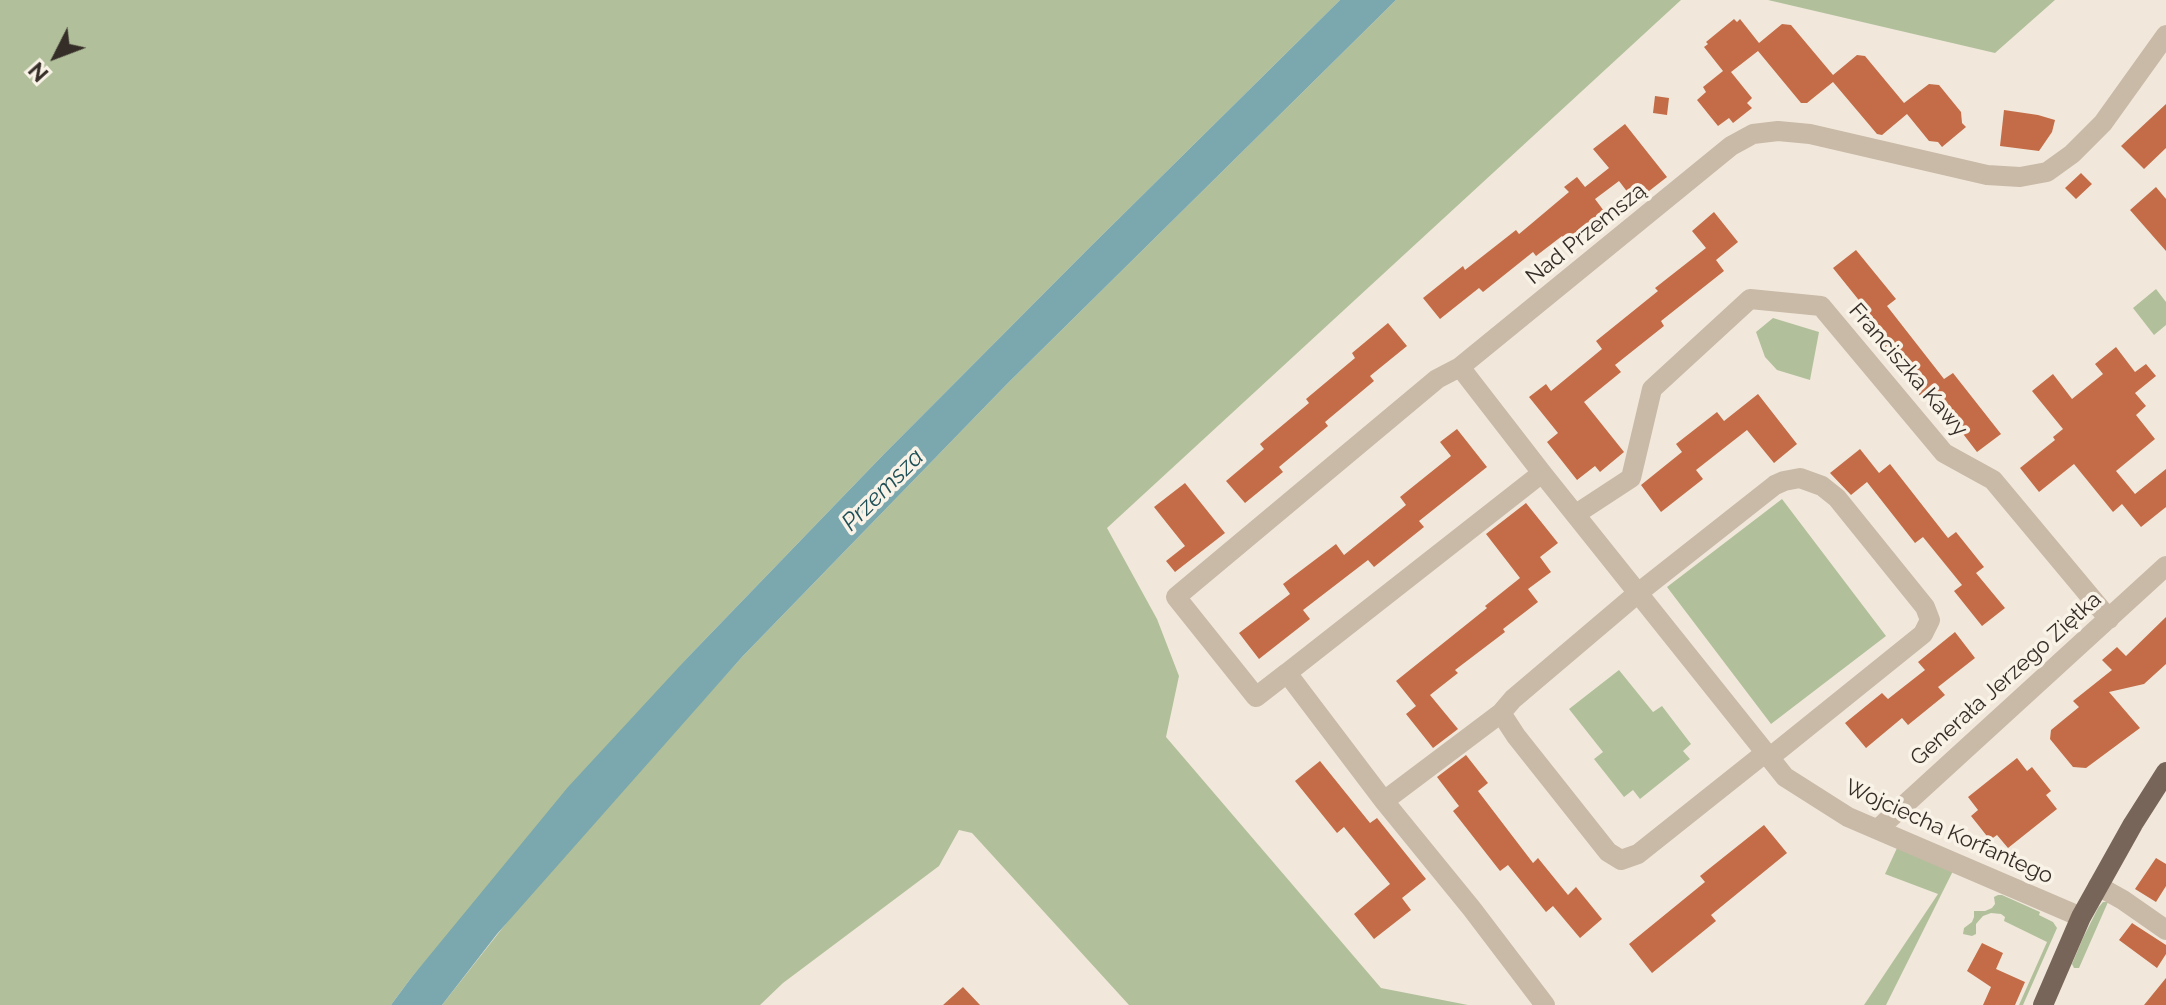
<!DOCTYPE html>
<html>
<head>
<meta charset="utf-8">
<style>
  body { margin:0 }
  #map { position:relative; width:2166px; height:1005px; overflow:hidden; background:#f1e8db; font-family:Raleway,sans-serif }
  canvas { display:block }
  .north { position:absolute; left:16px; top:16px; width:80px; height:80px; -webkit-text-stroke:6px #f9f2e7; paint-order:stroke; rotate:228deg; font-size:22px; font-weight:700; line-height:32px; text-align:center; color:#352d27 }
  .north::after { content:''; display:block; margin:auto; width:28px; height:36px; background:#352d27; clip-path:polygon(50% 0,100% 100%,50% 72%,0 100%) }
</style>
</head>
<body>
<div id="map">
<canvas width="2166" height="1005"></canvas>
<div class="north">N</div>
</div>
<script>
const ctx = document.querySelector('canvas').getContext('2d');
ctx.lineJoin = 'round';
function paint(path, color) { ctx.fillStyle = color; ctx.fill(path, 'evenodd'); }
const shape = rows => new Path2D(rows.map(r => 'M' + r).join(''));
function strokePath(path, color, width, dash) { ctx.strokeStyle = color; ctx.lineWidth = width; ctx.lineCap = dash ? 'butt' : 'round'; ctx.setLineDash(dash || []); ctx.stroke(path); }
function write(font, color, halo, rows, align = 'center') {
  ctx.font = font + ' Raleway,sans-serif'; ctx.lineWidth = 7; ctx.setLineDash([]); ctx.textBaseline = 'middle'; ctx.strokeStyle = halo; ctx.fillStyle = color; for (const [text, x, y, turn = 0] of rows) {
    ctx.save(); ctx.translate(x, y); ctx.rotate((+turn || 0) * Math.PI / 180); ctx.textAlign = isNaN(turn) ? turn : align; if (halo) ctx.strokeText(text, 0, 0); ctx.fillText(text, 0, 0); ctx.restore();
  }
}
const green = shape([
  [0,0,1340,0,1090,247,884,454,690,655,411,978,391,1005,0,1005],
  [1396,0,1681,0,1107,528,1157,619,1179,676,1166,737,1381,988,1468,1005,1129,1005,972,833,959,830,939,866,783,983,760,1005,442,1005,537,884,742,657,1008,383],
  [1768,0,2055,0,1995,53],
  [2156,289,2166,302,2166,325,2154,335,2133,308],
  [1773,318,1819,332,1810,380,1777,370,1765,357,1756,332],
  [1782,499,1886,636,1771,724,1667,587],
  [1619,670,1653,712,1662,706,1691,744,1683,751,1690,759,1640,799,1633,790,1624,797,1594,759,1603,752,1569,709],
  [1897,848,1955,867,1886,1005,1864,1005,1938,894,1885,874],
  [1998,895,2002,895,2040,912,2039,915,2053,922,2057,928,2023,1005,2019,1005,2047,942,2004,921,2005,917,2001,914,1991,913,1983,916,1976,924,1976,934,1972,936,1963,934,1964,928,1972,922,1974,917,1974,911,1985,911,1992,908,1995,904,1994,897],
  [2103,902,2108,902,2079,968,2074,968,2072,964,2083,938,2098,908]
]);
const water = shape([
  [1340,0,1396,0,1008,383,742,657,497,934,442,1005,391,1005,411,978,568,787,690,655,884,454,1090,247]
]);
const building = shape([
  [1734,19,1737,22,1740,19,1759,43,1782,24,1791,25,1833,75,1857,55,1865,56,1904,103,1929,84,1939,85,1961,112,1962,123,1966,127,1942,147,1938,142,1929,141,1907,114,1882,135,1877,134,1833,82,1807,103,1801,103,1758,51,1731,72,1752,98,1747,103,1752,108,1733,123,1729,118,1718,126,1697,100,1706,92,1703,87,1723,71,1704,47,1708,44,1706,42],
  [1655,96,1669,98,1667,115,1653,113],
  [2166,104,2166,148,2144,169,2121,146],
  [2004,110,2038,115,2055,120,2052,132,2039,151,2000,146],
  [1625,124,1667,177,1635,202,1619,181,1595,199,1604,211,1598,216,1601,220,1570,245,1562,236,1536,256,1533,252,1483,292,1479,288,1440,319,1423,298,1463,266,1465,270,1516,230,1519,234,1531,224,1569,192,1564,187,1577,177,1585,187,1609,168,1593,149],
  [2081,173,2092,184,2076,199,2065,188],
  [2156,187,2166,199,2166,251,2130,210],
  [1714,212,1738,242,1716,260,1724,271,1661,321,1664,326,1615,365,1621,372,1584,402,1624,452,1600,472,1595,466,1577,480,1547,442,1558,433,1529,397,1546,384,1551,391,1602,349,1596,341,1658,291,1655,288,1706,248,1692,231],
  [1856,250,1896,299,1887,306,1944,379,1953,373,2001,434,1977,452,1930,391,1921,397,1874,336,1882,329,1833,268],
  [1388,323,1407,346,1370,376,1374,381,1325,422,1328,426,1279,467,1283,472,1245,503,1226,481,1264,449,1260,444,1309,403,1306,399,1355,358,1352,353],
  [2116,347,2135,372,2146,364,2156,376,2135,393,2146,406,2136,415,2155,439,2116,471,2135,494,2166,469,2166,507,2141,527,2122,504,2113,512,2074,464,2039,492,2020,468,2055,440,2053,437,2063,429,2032,391,2053,374,2072,399,2103,374,2095,364],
  [1758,394,1797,444,1774,463,1747,430,1696,470,1703,479,1661,512,1641,485,1682,452,1676,444,1717,412,1724,421],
  [1457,429,1487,467,1419,521,1424,527,1374,567,1368,560,1303,610,1310,619,1259,659,1239,633,1290,594,1283,584,1336,544,1344,555,1406,505,1400,497,1451,456,1440,442],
  [1860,449,1879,473,1890,464,1948,538,1956,532,1984,567,1976,573,2005,608,1982,626,1954,591,1962,585,1923,537,1915,543,1867,482,1851,495,1830,473],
  [1185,483,1225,533,1175,572,1166,561,1185,546,1154,507],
  [1526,503,1558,543,1540,557,1551,572,1528,589,1538,602,1503,629,1505,632,1455,670,1458,673,1430,695,1458,729,1433,748,1406,714,1416,706,1396,681,1487,608,1485,606,1520,578,1486,534],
  [2166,617,2166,664,2144,684,2109,692,2140,728,2086,768,2073,767,2050,739,2051,730,2079,707,2073,701,2112,670,2102,660,2117,647,2126,656],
  [1955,632,1975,658,1938,687,1945,695,1908,725,1902,718,1866,748,1845,723,1882,693,1888,699,1925,670,1918,662],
  [1466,755,1488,783,1478,791,1533,863,1538,858,1568,895,1576,887,1602,919,1580,938,1553,906,1546,912,1508,865,1500,871,1453,811,1459,806,1437,777],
  [2017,758,2027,771,2032,767,2051,791,2046,795,2057,809,2008,848,1997,835,1990,840,1979,826,1971,816,1978,810,1968,797],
  [1320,761,1370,823,1377,818,1426,879,1402,898,1411,910,1374,939,1354,914,1390,884,1344,827,1337,833,1295,781],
  [1764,825,1787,853,1711,915,1716,921,1652,973,1629,944,1705,882,1700,876],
  [2156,858,2166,864,2166,886,2156,902,2135,889],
  [2132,923,2166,945,2166,954,2157,968,2119,940],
  [1982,943,2003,953,1996,969,2025,982,2015,1005,1983,1005,1991,987,1967,971],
  [2166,978,2166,1005,2144,1005],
  [963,987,980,1005,943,1005]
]);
const minor = shape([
  [1460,367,1542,473,1785,777,1848,817,2081,917],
  [1576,514,1631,478,1652,389,1750,299,1821,306,1944,453,1993,480,2109,619],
  [1287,673,1256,697,1176,597,1437,379,1460,367,1731,146,1753,134,1778,131,1810,134,1987,175,2020,177,2047,172,2072,154,2103,123,2166,35],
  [1501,713,1384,801,1472,909,1545,1005],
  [1765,753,1638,854,1621,860,1608,852,1516,736,1501,713,1513,699,1638,593,1775,485,1784,481,1800,478,1822,486,1837,498,1925,607,1930,620,1923,634,1769,758],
  [1384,801,1287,673,1542,473],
  [1878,829,2166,566],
  [2098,886,2123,900,2166,930]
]);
const major = shape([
  [2043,1005,2081,917,2133,824,2166,772]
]);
const streetNames = [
  ["Nad Przemszą",1586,234,-39],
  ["Franciszka Kawy",1908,370,49],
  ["Generała Jerzego Ziętka",2006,679,-42],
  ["Wojciecha Korfantego",1949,832,24]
];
const waterNames = [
  ["Przemsza",883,490,-45]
];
paint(green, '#b1c09b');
paint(water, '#7aa8ae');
paint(building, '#c36c47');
strokePath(minor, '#c9b9a7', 20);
strokePath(major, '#776559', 20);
write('22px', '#352d27', '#f9f2e7', streetNames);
write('italic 24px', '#1e4f56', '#f9f2e7', waterNames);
</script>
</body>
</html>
